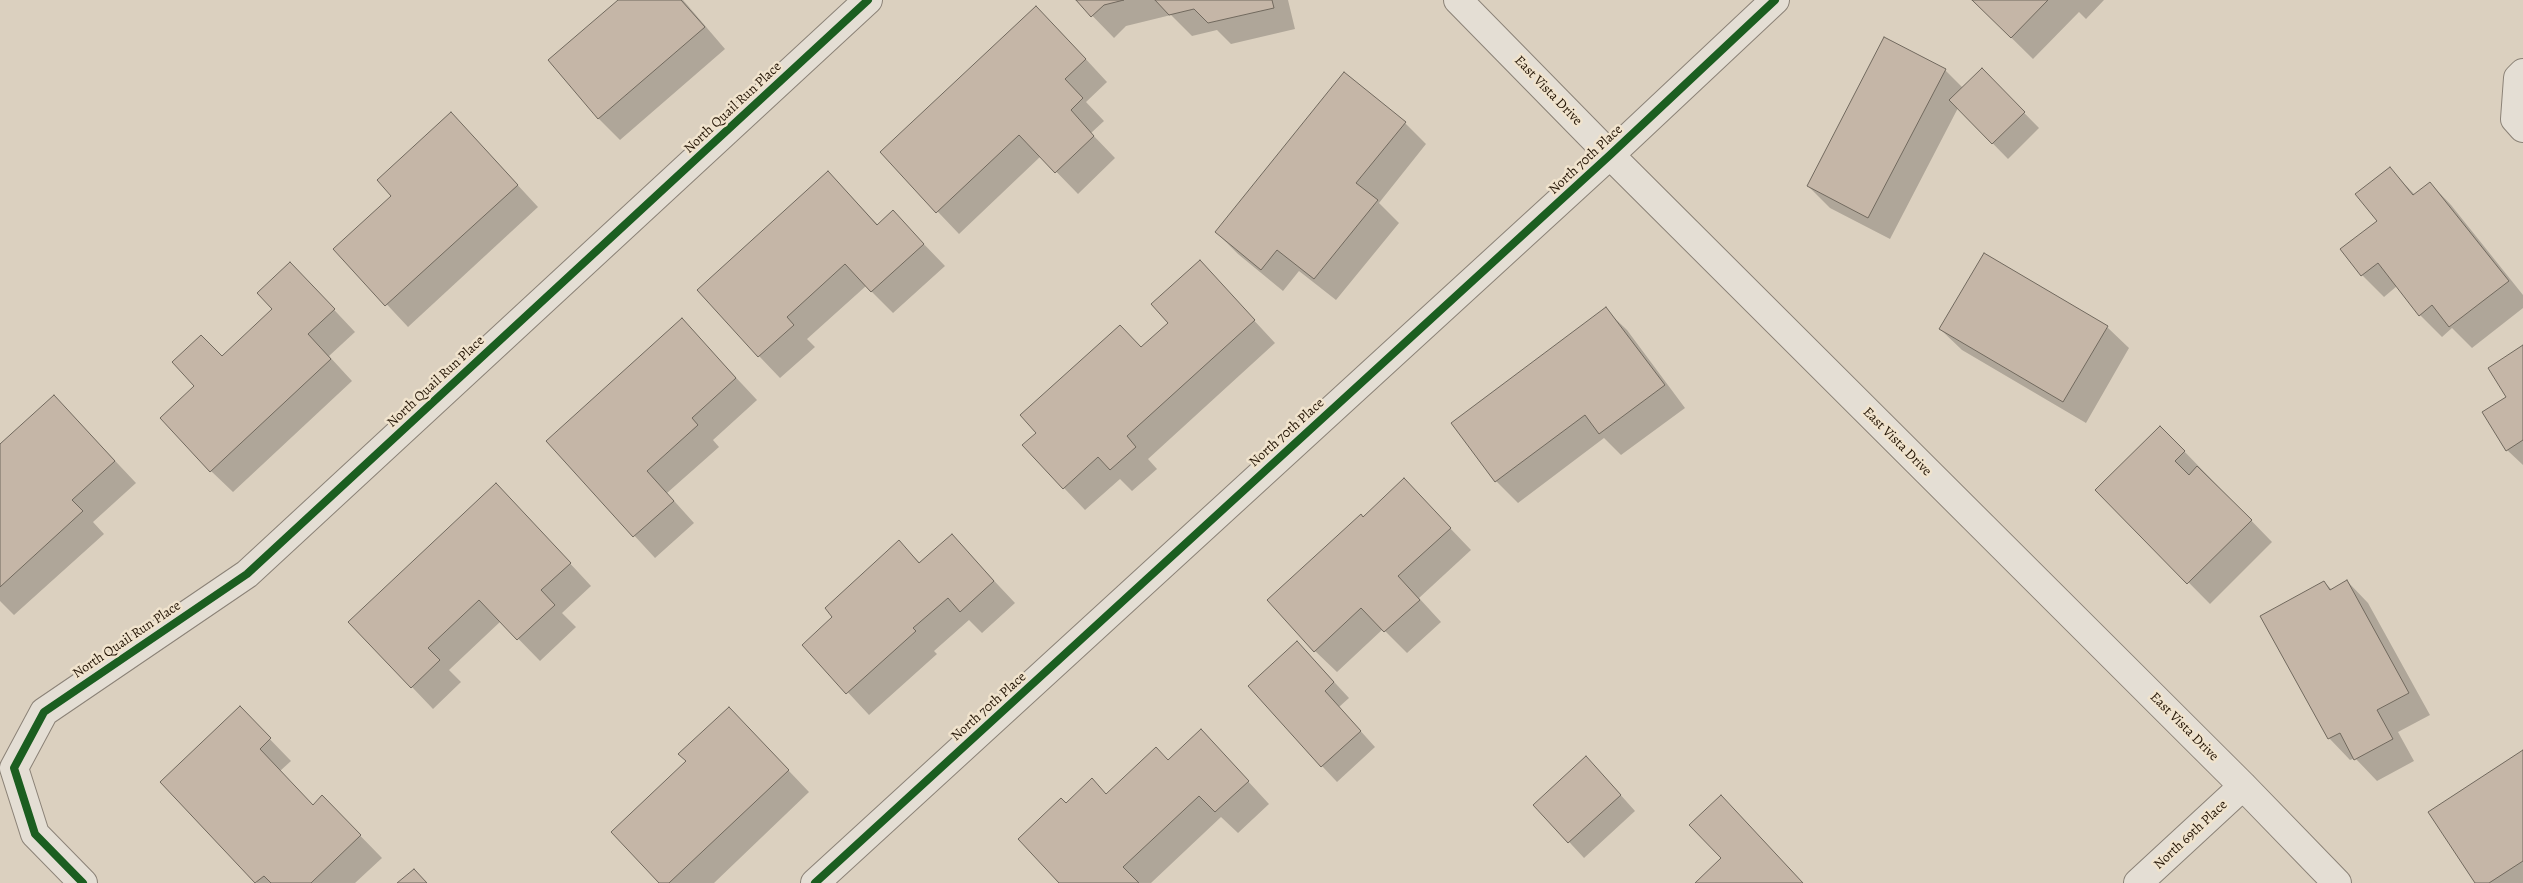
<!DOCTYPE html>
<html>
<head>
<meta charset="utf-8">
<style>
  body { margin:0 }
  canvas { display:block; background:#dbd0bf }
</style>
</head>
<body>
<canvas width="2523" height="883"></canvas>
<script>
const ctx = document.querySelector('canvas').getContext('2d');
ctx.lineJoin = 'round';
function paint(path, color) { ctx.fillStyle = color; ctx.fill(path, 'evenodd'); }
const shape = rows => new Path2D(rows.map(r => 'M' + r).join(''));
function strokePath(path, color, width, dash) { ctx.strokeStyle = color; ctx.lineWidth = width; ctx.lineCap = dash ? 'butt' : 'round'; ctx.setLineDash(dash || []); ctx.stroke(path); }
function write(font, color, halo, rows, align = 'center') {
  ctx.font = font + ' Alegreya,serif'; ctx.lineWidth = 5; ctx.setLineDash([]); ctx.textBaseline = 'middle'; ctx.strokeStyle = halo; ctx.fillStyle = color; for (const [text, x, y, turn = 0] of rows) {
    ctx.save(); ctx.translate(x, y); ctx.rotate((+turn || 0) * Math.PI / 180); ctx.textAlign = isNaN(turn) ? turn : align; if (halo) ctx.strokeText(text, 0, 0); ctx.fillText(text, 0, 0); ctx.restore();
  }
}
const shadow = shape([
  [620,0,683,0,725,49,620,140,598,118],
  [1077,0,1288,0,1295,29,1231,44,1217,30,1192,36,1171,15,1126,26,1114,38],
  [1973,0,2104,0,2086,19,2079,12,2033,59],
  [1058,29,1107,82,1086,102,1104,121,1091,133,1115,158,1078,194,1041,156,959,234,881,152],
  [1945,70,1963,88,1982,70,2039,128,2008,159,1958,108,1890,239,1830,208,1808,186],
  [451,113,538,207,408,327,335,249,393,196],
  [1405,123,1426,144,1379,203,1399,223,1336,300,1299,271,1283,291,1238,254,1216,232],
  [2389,168,2415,195,2430,183,2451,205,2523,295,2523,308,2472,348,2452,328,2442,337,2420,315,2397,286,2384,297,2362,275,2342,250,2378,221],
  [828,172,878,225,893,212,945,266,893,313,866,286,807,339,815,347,780,378,759,356],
  [1200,262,1275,343,1148,459,1157,469,1132,491,1120,479,1085,510,1064,488,1142,348,1170,323],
  [290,263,355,332,329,356,352,381,233,492,211,471,196,386,222,357,274,309],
  [1605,309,1627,330,1685,408,1621,455,1604,438,1518,503,1496,481,1453,423],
  [682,320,757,400,713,440,719,447,667,493,694,523,655,558,548,442],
  [2107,327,2129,348,2086,423,1962,350,1940,329],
  [2523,347,2523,465,2507,450,2508,397],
  [54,396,136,483,93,522,104,534,14,615,0,601,0,445],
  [2182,449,2272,542,2210,604,2097,490],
  [1404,480,1471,550,1419,598,1441,622,1407,653,1383,629,1337,672,1315,651],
  [517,506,591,586,562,613,576,627,540,661,501,621,449,670,461,682,433,709,350,622],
  [952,536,1015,603,982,633,969,620,934,651,937,654,869,715,804,645,834,617,899,542,921,564],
  [2347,581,2368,603,2430,715,2398,732,2414,761,2377,781,2355,758,2350,760,2329,738,2324,582,2332,590],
  [1312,658,1349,698,1339,707,1375,747,1337,782,1322,766],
  [261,730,291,761,280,771,313,806,344,819,382,858,355,883,257,883,161,782],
  [750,730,809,792,714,883,661,883,688,761],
  [2523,752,2523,883,2476,883],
  [1222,753,1269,804,1238,833,1221,817,1151,883,1061,883,1066,804,1107,795,1168,761],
  [1601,773,1635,811,1584,858,1535,805]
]);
const building = shape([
  [618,0,681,0,705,27,598,119,548,60,618,0],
  [1076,0,1124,0,1104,5,1091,17,1076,0],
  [1155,0,1272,0,1274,8,1208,23,1194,9,1169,15,1155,0],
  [1972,0,2048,0,2011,38,1972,0],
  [1036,6,1086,59,1065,79,1083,98,1071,110,1094,136,1055,173,1019,135,936,213,880,152,1036,6],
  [1884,37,1946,69,1868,218,1807,186,1884,37],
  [1982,68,2025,112,1992,144,1949,100,1982,68],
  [1344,72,1406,122,1356,183,1378,200,1314,279,1277,250,1261,270,1215,232,1344,72],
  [451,112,518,185,385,306,333,249,391,196,377,180,451,112],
  [2390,167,2413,195,2430,182,2509,281,2449,327,2432,305,2419,316,2378,263,2361,276,2340,249,2377,221,2355,194,2390,167],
  [828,171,877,225,893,210,924,244,871,292,845,264,787,317,794,325,758,357,697,290,828,171],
  [1984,253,2108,326,2063,402,1939,329,1984,253],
  [1200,260,1255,320,1127,436,1136,447,1110,470,1098,457,1063,489,1022,445,1036,433,1020,415,1120,325,1141,347,1168,323,1151,304,1200,260],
  [290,262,335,309,308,334,331,359,210,472,160,418,194,386,172,362,201,335,222,356,272,309,257,293,290,262],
  [1606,307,1665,385,1599,434,1585,415,1495,482,1451,423,1606,307],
  [682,318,736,378,692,418,698,425,647,471,674,501,633,537,546,441,682,318],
  [2523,345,2523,440,2506,451,2482,412,2506,397,2488,368,2523,345],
  [54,395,115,461,72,500,83,511,0,587,0,444,54,395],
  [2160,426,2185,451,2175,461,2189,475,2197,466,2252,520,2187,584,2095,490,2160,426],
  [1404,478,1451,528,1398,576,1420,600,1384,632,1361,608,1314,652,1267,600,1361,514,1363,517,1404,478],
  [496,483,571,563,541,590,555,605,517,640,479,600,428,648,440,660,411,688,348,622,496,483],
  [952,534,994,581,960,612,948,598,913,628,916,631,846,694,802,645,832,617,825,608,899,540,919,563,952,534],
  [2347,580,2409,693,2377,710,2393,739,2354,760,2340,733,2328,739,2260,616,2324,581,2330,590,2347,580],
  [1297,641,1334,682,1325,691,1361,731,1321,767,1248,686,1297,641],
  [240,706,271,738,260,749,313,805,322,795,361,835,311,883,271,883,264,876,255,883,160,782,240,706],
  [729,707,789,770,669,883,659,883,611,832,686,761,678,754,729,707],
  [1201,729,1249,781,1215,812,1199,796,1123,867,1139,883,1059,883,1018,839,1061,798,1066,803,1092,778,1106,794,1156,747,1168,760,1201,729],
  [2523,750,2523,861,2489,883,2475,883,2428,812,2523,750],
  [1586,756,1621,795,1568,843,1533,805,1586,756],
  [1721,795,1803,883,1695,883,1721,858,1689,825,1721,795],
  [414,869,427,883,397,883,414,869]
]);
const minor = shape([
  [1458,0,1610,155,2243,786,2337,883],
  [2523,73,2518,78,2515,119,2523,128],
  [83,883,35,834,14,768,44,712,247,574,868,0],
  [815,883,1610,155,1775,0],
  [2138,883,2243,786]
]);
const cycleway = shape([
  [83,883,35,834,14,768,44,712,247,574,868,0],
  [815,883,1610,155,1775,0]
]);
const streetNames = [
  ["East Vista Drive",1548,91,46],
  ["North Quail Run Place",733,108,-43],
  ["North 70th Place",1586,160,-43],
  ["North Quail Run Place",436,382,-43],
  ["North 70th Place",1287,433,-42],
  ["East Vista Drive",1897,442,45],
  ["North Quail Run Place",127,640,-34],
  ["North 70th Place",989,707,-42],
  ["East Vista Drive",2184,727,45],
  ["North 69th Place",2191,835,-43]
];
paint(shadow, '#0003');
paint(building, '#c5b6a7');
strokePath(building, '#71695e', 1);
strokePath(minor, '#8b8277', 30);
strokePath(minor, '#e4ded4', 28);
strokePath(cycleway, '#1b5e20', 8);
write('14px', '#241505', '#f0e3cd', streetNames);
</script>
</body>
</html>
